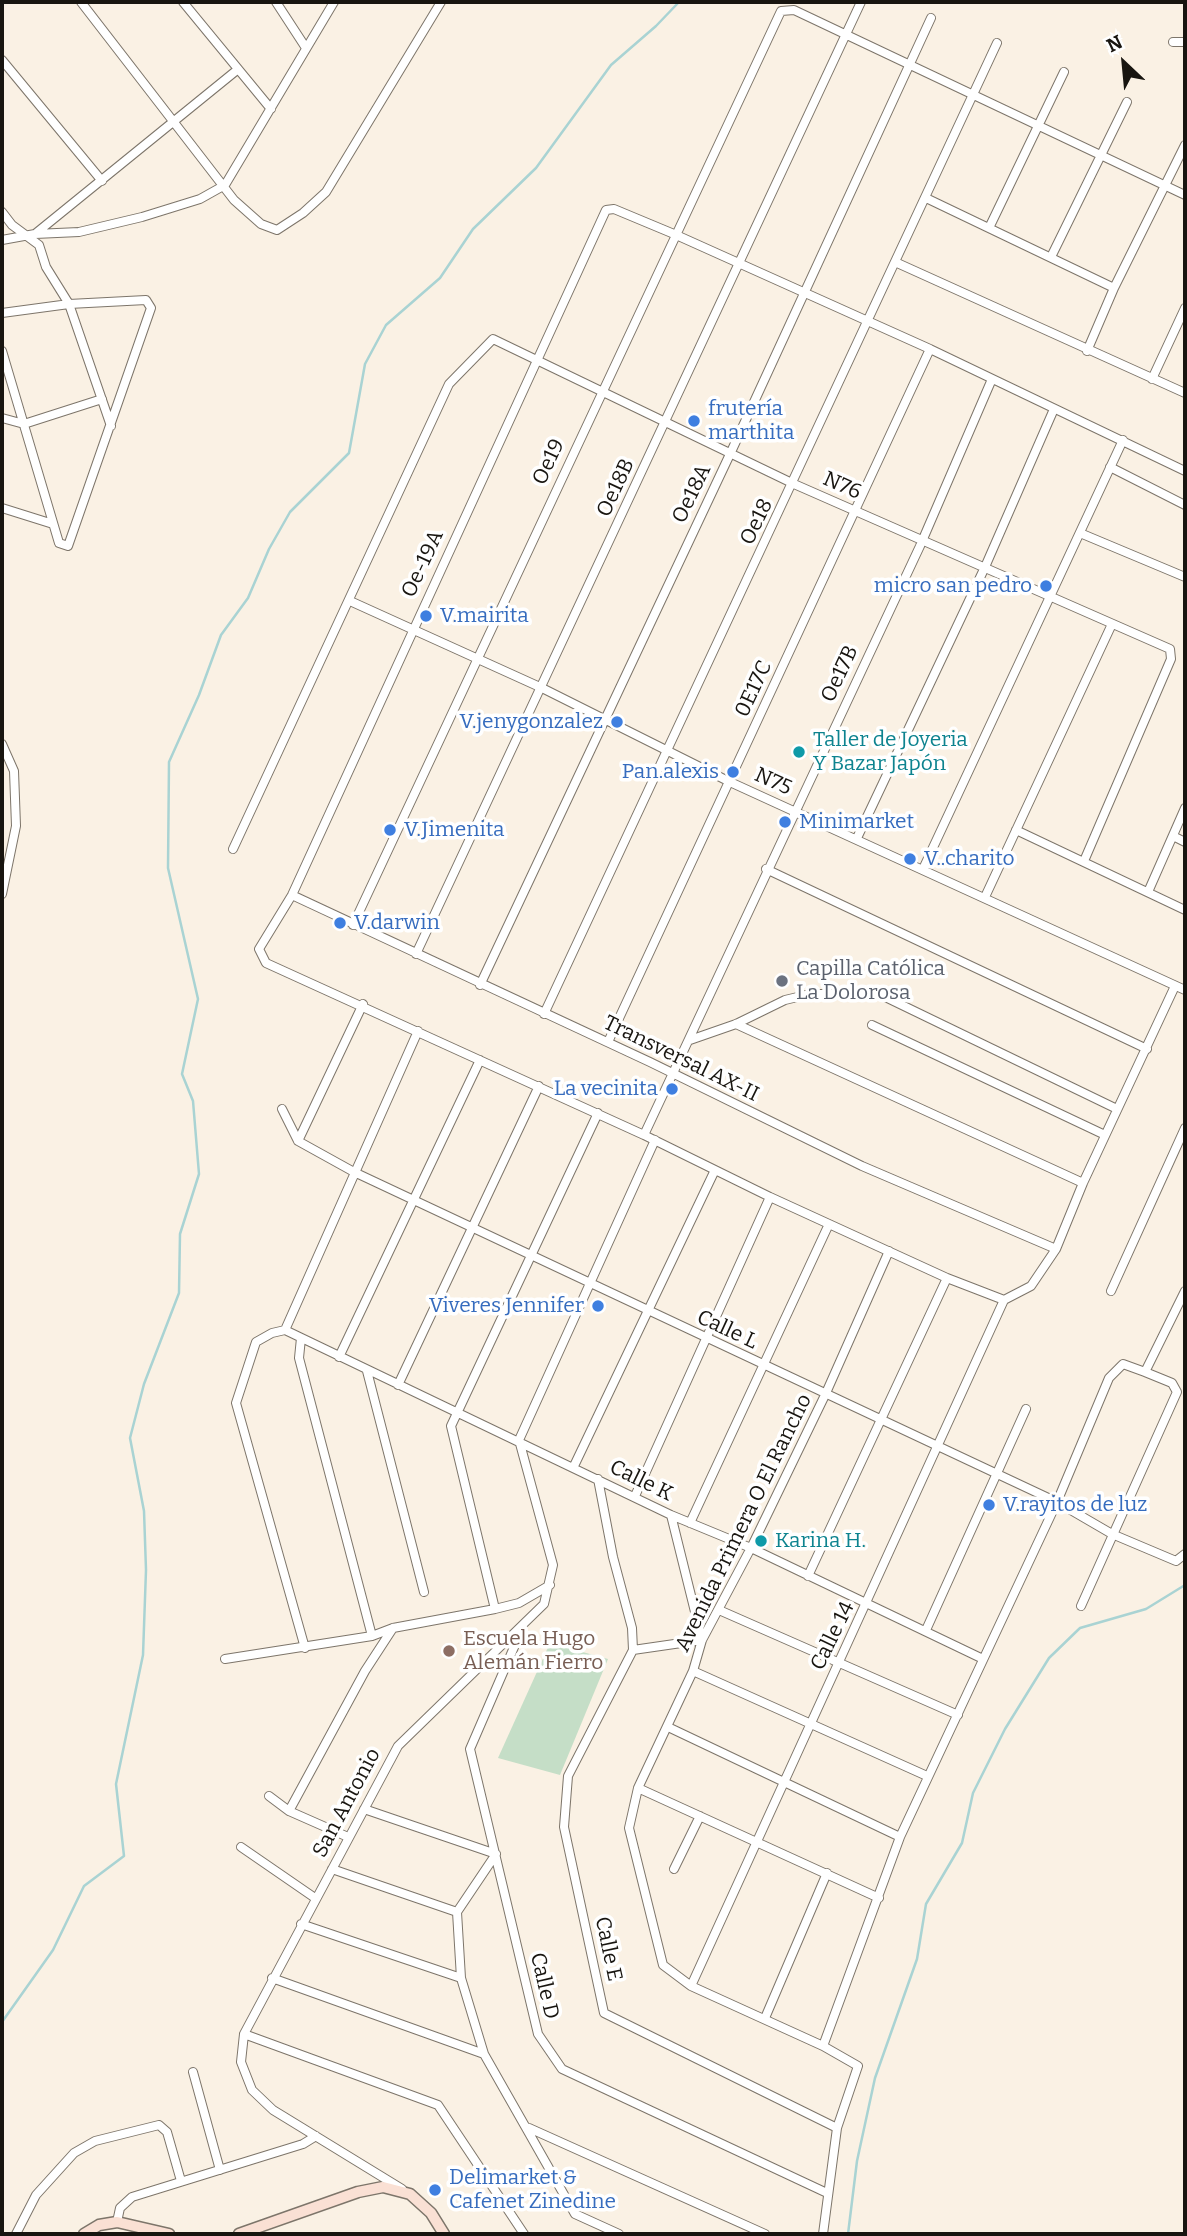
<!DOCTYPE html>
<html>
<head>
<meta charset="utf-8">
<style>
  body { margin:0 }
  #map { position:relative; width:1187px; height:2236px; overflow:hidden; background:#faf1e4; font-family:Bitter,serif }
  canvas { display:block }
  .frame { position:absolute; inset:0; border:4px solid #181510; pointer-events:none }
  .north { position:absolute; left:1089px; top:28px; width:70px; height:70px; -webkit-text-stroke:5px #fff; paint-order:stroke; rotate:334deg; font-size:19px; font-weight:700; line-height:28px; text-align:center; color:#181510 }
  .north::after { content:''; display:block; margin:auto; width:24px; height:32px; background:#181510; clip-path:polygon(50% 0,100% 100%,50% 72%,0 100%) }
</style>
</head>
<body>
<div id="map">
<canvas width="1187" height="2236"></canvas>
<div class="frame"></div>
<div class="north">N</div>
</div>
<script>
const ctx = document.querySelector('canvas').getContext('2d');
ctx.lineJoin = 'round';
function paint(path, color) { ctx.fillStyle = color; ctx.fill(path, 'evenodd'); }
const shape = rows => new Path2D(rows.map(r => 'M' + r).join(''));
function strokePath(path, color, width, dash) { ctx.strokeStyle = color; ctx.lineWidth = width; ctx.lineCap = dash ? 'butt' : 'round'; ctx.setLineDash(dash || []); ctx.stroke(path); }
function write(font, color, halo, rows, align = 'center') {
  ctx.font = font + ' Bitter,serif'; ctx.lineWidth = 7; ctx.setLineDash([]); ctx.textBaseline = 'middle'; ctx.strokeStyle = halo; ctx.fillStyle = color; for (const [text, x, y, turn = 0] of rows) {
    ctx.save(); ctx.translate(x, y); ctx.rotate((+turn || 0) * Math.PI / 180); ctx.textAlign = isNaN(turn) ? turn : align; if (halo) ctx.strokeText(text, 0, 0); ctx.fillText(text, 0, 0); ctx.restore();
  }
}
const green = shape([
  [550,1643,608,1659,560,1775,498,1758]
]);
const stream = shape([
  [2,2022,53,1950,84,1886,124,1856,116,1784,143,1655,146,1570,144,1511,130,1438,144,1384,179,1293,180,1234,199,1174,193,1101,182,1074,198,999,168,868,169,762,199,695,221,635,248,598,269,549,290,512,349,453,365,364,386,325,440,278,473,229,536,168,611,65,656,26,679,2],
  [848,2234,857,2161,875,2078,917,1959,926,1904,962,1843,973,1793,1005,1729,1049,1658,1080,1628,1146,1609,1185,1585]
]);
const street = shape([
  [81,2,234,200,261,224,277,230,303,213,326,192,441,2],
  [183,2,271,109],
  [276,2,306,48],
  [1173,42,1185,42],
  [2,60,102,181],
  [926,198,1114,288],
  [2,212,12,225,39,245,46,267,69,304,111,426],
  [989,228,1064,72],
  [35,234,79,232,142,217,200,199,225,185,334,2],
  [2,240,35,234,237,70],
  [1051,257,1127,102],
  [895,262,1185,393],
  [2,313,69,304,146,300,151,308,68,546,59,543,2,351],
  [1087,351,1114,288,1185,145],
  [1152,379,1185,308],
  [2,418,24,424,102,399],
  [1110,467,1185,505],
  [2,508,53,524],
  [1080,533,1185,577],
  [350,601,542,688,730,782,1185,990],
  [2,744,14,771,16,826,2,894],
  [1016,830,1185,910],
  [1173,836,1185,842],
  [857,838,985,567,1054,409],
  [233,849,449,384,493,339,794,484,1170,649,1171,659,1084,861],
  [766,869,1147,1049],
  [923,869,1123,440],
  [1148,892,1185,808],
  [292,895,650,1062,862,1166,1056,1249],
  [985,897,1112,624],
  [353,925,781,11,794,10,1185,195],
  [416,954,861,2],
  [480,985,731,452,931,18],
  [544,1014,997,43],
  [736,1024,1083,1183],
  [872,1025,1105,1135],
  [690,1040,736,1024,785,1000,810,994,879,994,1117,1109],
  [608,1042,930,349],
  [282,1109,298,1141,354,1172,1057,1502,1112,1534,1176,1561,1185,1554],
  [644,1135,920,546,992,379],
  [298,1141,363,1004],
  [1111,1291,1185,1128],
  [1004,1300,947,1278,770,1197,644,1135,266,963,259,949,292,895,606,210,614,209,674,234,930,349,1185,471],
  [1004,1300,1031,1286,1056,1249,1083,1183,1175,986],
  [285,1330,671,1515,751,1548,983,1659],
  [285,1330,272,1333,256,1342,236,1403,305,1648],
  [285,1330,418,1031],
  [301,1338,299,1358,372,1636],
  [339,1357,480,1060],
  [367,1371,424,1592],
  [398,1385,539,1086],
  [519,1440,655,1140],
  [574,1466,715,1170],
  [598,1479,613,1557,632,1628,633,1650,568,1776,564,1827,604,2013,837,2128],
  [635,1496,770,1197],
  [690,1523,829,1224],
  [808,1576,947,1278],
  [1081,1606,1177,1392,1172,1383,1145,1372],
  [495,1609,451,1426,598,1113],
  [719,1610,958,1715],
  [926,1630,1026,1409],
  [521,1631,470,1749,538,2034,562,2069,827,2193],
  [633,1650,702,1640,671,1515],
  [225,1659,372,1636,393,1628,495,1609,519,1603,550,1585],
  [693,1671,927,1776],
  [668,1727,900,1837],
  [638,1788,879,1898],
  [269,1796,289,1811,348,1837],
  [364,1809,496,1854,457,1912,461,1978,484,2054,575,2214,619,2234],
  [289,1811,365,1671,393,1628],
  [241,1847,315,1898],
  [332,1869,457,1912],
  [674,1869,700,1816],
  [301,1924,461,1978],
  [272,1978,484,2054],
  [691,1986,1004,1300],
  [765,2018,827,1873],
  [244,2034,438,2105,524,2234],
  [823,2046,900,1837,1057,1502,1109,1378,1123,1364,1145,1372,1185,1291],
  [193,2072,220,2170],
  [529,2128,765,2234],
  [402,2189,273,2110,252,2090,241,2062,244,2034,398,1746,544,1604,553,1565,519,1440],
  [117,2222,120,2208,132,2197,303,2144,316,2136],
  [16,2234,36,2195,74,2153,95,2141,159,2125,167,2132,181,2181],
  [823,2234,837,2128,858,2066,823,2046,691,1986,663,1965,629,1828,638,1788,693,1671,702,1640,752,1546,826,1393,889,1251]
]);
const secondary = shape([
  [84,2234,99,2225,117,2222,169,2234],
  [239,2234,358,2192,383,2187,410,2194,431,2213,444,2234]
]);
const markers = [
  [694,421,7,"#3f7fe0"],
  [1046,586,7,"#3f7fe0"],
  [426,616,7,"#3f7fe0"],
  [617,722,7,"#3f7fe0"],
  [799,752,7,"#0f9aa8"],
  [733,772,7,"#3f7fe0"],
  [785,822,7,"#3f7fe0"],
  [390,830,7,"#3f7fe0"],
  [910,859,7,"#3f7fe0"],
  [340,923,7,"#3f7fe0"],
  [782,981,7,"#6b7280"],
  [672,1089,7,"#3f7fe0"],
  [598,1306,7,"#3f7fe0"],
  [989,1505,7,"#3f7fe0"],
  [761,1541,7,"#0f9aa8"],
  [449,1651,7,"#8d6e63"],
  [435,2190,7,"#3f7fe0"]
];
const shopNames = [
  ["frutería",708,409],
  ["marthita",708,433],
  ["micro san pedro",1032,586,"right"],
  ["V.mairita",440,616],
  ["V.jenygonzalez",603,722,"right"],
  ["Pan.alexis",719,772,"right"],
  ["Minimarket",799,822],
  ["V.Jimenita",404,830],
  ["V..charito",924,859],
  ["V.darwin",354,923],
  ["La vecinita",658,1089,"right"],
  ["Viveres Jennifer",584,1306,"right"],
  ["V.rayitos de luz",1003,1505],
  ["Delimarket &",449,2178],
  ["Cafenet Zinedine",449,2202]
];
const streetNames = [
  ["Oe19",549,462,-65],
  ["N76",842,486,24],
  ["Oe18B",616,488,-65],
  ["Oe18A",692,494,-64],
  ["Oe18",757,522,-64],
  ["Oe-19A",423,564,-65],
  ["Oe17B",840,674,-65],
  ["0E17C",754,689,-65],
  ["N75",773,782,24],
  ["Transversal AX-II",681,1059,26],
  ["Calle L",727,1330,25],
  ["Calle K",641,1481,26],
  ["Avenida Primera O El Rancho",744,1523,-64],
  ["Calle 14",833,1636,-64],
  ["San Antonio",347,1803,-62],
  ["Calle E",608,1949,78],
  ["Calle D",544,1986,77]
];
const cultureNames = [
  ["Taller de Joyeria",813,740],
  ["Y Bazar Japón",813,764],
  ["Karina H.",775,1541]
];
const worshipNames = [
  ["Capilla Católica",796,969],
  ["La Dolorosa",796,993]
];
const educationNames = [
  ["Escuela Hugo",463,1639],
  ["Alemán Fierro",463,1663]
];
paint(green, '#c5dec7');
strokePath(stream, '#a9d3d3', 2.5);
strokePath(street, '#7d756a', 10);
strokePath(secondary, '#7d756a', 13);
strokePath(street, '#fff', 8);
strokePath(secondary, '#fae0d4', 10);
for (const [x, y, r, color] of markers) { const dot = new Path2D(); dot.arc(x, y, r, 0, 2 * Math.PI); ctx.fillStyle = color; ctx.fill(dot); strokePath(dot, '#fff', 2.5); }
write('21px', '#366cbe', '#fff', shopNames, 'left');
write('21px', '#181510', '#fff', streetNames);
write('21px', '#0d838f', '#fff', cultureNames, 'left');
write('21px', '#5b616d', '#fff', worshipNames, 'left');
write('21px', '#785e54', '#fff', educationNames, 'left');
</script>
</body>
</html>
